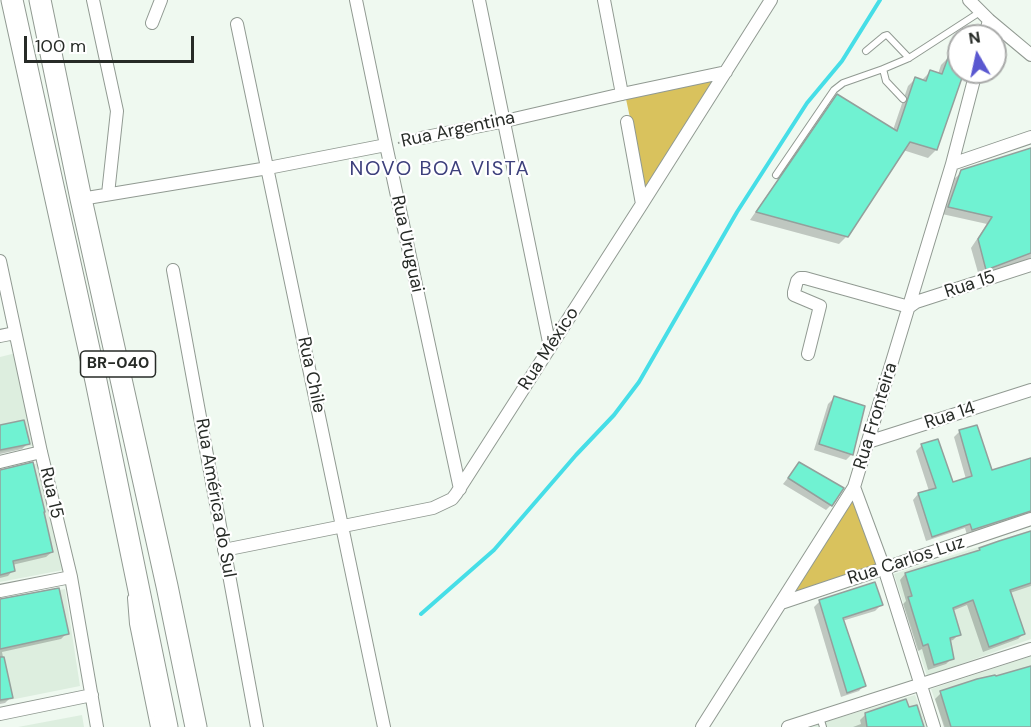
<!DOCTYPE html>
<html>
<head>
<meta charset="utf-8">
<style>
  body { margin:0 }
  #map { position:relative; width:1031px; height:727px; overflow:hidden; background:#eff9f0; font-family:"DM Sans",sans-serif }
  canvas { display:block }
  .north { position:absolute; left:947px; top:24px; width:60px; height:60px; box-sizing:border-box; background:#fff; border:2px solid #a9aaa9; border-radius:50%; rotate:351deg; font-size:16px; font-weight:700; line-height:24px; text-align:center; color:#272b27 }
  .north::after { content:''; display:block; margin:auto; width:21px; height:27px; background:#5a58d0; clip-path:polygon(50% 0,100% 100%,50% 72%,0 100%) }
  .scale { position:absolute; left:24px; top:36px; width:170px; height:27px; box-sizing:border-box; border:3px solid #272b27; border-top:0; padding-left:8px; font-size:18px; line-height:21px; white-space:nowrap; color:#272b27; -webkit-text-stroke:4px #fff; paint-order:stroke }
</style>
</head>
<body>
<div id="map">
<canvas width="1031" height="727"></canvas>
<div class="north">N</div>
<div class="scale">100 m</div>
</div>
<script>
const ctx = document.querySelector('canvas').getContext('2d');
ctx.lineJoin = 'round';
function paint(path, color) { ctx.fillStyle = color; ctx.fill(path, 'evenodd'); }
const shape = rows => new Path2D(rows.map(r => 'M' + r).join(''));
function strokePath(path, color, width, dash) { ctx.strokeStyle = color; ctx.lineWidth = width; ctx.lineCap = dash ? 'butt' : 'round'; ctx.setLineDash(dash || []); ctx.stroke(path); }
function write(font, color, halo, rows, align = 'center') {
  ctx.font = font + ' "DM Sans",sans-serif'; ctx.lineWidth = 4.5; ctx.setLineDash([]); ctx.textBaseline = 'middle'; ctx.strokeStyle = halo; ctx.fillStyle = color; for (const [text, x, y, turn = 0] of rows) {
    ctx.save(); ctx.translate(x, y); ctx.rotate((+turn || 0) * Math.PI / 180); ctx.textAlign = isNaN(turn) ? turn : align; if (halo) ctx.strokeText(text, 0, 0); ctx.fillText(text, 0, 0); ctx.restore();
  }
}
const built = shape([
  [16,353,36,445,0,452,0,357],
  [40,463,63,570,0,582,0,471],
  [1031,530,1031,639,927,676,894,574],
  [65,589,80,686,0,702,0,601],
  [1031,656,1031,727,945,727,931,689],
  [915,695,927,727,808,727],
  [82,715,84,727,18,727]
]);
const green = shape([
  [716,80,645,188,626,99],
  [854,487,884,568,781,603]
]);
const shadow = shape([
  [949,57,959,61,959,72,962,72,936,150,928,158,903,150,847,236,839,244,750,220,830,104,838,96,893,130,908,86,915,79,922,80,930,72,938,74,941,65],
  [1031,149,1031,258,979,276,971,248,987,224,942,214,954,179,962,172],
  [834,398,852,454,846,460,814,450,828,404],
  [0,426,28,443,22,449,0,454],
  [960,431,991,472,1031,464,1031,514,967,535,965,528,926,541,913,500,918,494,929,491,916,451,922,445,952,484,966,479,954,437],
  [799,464,831,505,826,510,783,484],
  [0,471,52,552,46,557,12,565,13,570,8,576,0,578],
  [1031,533,1031,586,1010,593,1024,633,1018,639,983,652,967,605,952,611,959,634,953,640,949,641,952,658,946,664,928,670,922,649,918,651,903,604,906,601,900,580,905,574,978,552,980,550],
  [0,600,67,633,61,639,2,652,11,697,5,703,0,704],
  [820,601,881,605,875,611,842,621,864,685,859,691,841,697,814,607],
  [1031,668,1031,727,944,727,935,699,941,693],
  [908,709,922,727,853,727,861,724,860,720,866,714]
]);
const stream = shape([
  [421,614,494,550,576,455,614,415,639,382,737,212,807,103,842,61,880,0]
]);
const building = shape([
  [949,55,959,59,959,72,964,72,937,150,910,142,848,237,756,212,837,94,897,131,915,77,926,81,930,70,942,74,949,55],
  [1031,148,1031,253,986,270,978,239,992,217,948,207,961,170,1031,148],
  [834,396,865,406,853,455,819,444,834,396],
  [24,420,30,444,0,450,0,425,24,420],
  [977,425,992,470,1031,458,1031,511,972,530,970,524,932,537,918,493,936,488,921,444,938,439,953,482,972,476,959,430,977,425],
  [33,462,45,512,44,512,53,552,13,561,15,571,0,575,0,470,33,462],
  [799,462,844,488,832,506,788,478,799,462],
  [1031,531,1031,583,1010,590,1025,634,989,647,973,600,953,608,961,635,950,638,954,659,934,665,928,644,923,646,908,597,912,596,905,573,980,550,979,548,999,541,1031,531],
  [875,582,883,605,843,618,866,686,847,693,819,600,875,582],
  [59,588,69,634,0,649,0,599,59,588],
  [0,657,4,657,13,698,0,700,0,657],
  [1031,666,1031,727,951,727,940,691,977,679,995,675,996,676,1031,666],
  [906,699,909,707,917,705,924,727,867,727,865,713,906,699]
]);
const path = shape([
  [398,143,410,140]
]);
const lane = shape([
  [866,51,884,36,887,35,909,58],
  [903,99,886,81,883,69,909,58,980,12],
  [776,175,834,90,843,83,883,69],
  [131,598,133,624,154,727],
  [820,717,823,727]
]);
const street = shape([
  [93,0,117,111,108,194],
  [356,0,386,145,460,489],
  [479,0,550,347],
  [604,0,622,94],
  [969,0,989,20,1031,55],
  [152,23,161,0],
  [237,24,384,727],
  [985,36,989,20],
  [627,122,642,204],
  [421,138,505,121,622,94,726,72],
  [952,164,1031,137],
  [81,199,268,168,386,145],
  [0,261,41,452,71,577,97,727],
  [173,270,257,727],
  [0,336,15,333],
  [808,354,820,306,794,295,794,292,797,281,800,278,805,278,909,307,916,302,1031,265],
  [868,442,1031,390],
  [0,462,41,452],
  [854,487,884,568,934,727],
  [224,550,433,508,452,499,456,494,642,204,771,0],
  [0,591,71,577],
  [781,603,1031,519],
  [0,714,92,695],
  [702,727,854,487,952,164,976,72],
  [788,727,1031,649]
]);
const highway = shape([
  [12,0,96,381,167,727],
  [40,0,81,199,167,586,196,727]
]);
const shields = [
  [118,364,75]
];
const shieldNames = [
  ["BR-040",118,364]
];
const streetNames = [
  ["Rua Argentina",458,130,-12],
  ["Rua Uruguai",407,244,78],
  ["Rua 15",970,285,-18],
  ["Rua México",549,349,-57],
  ["Rua Chile",311,375,78],
  ["Rua Fronteira",876,416,-73],
  ["Rua 14",950,416,-18],
  ["Rua 15",51,493,77],
  ["Rua América do Sul",215,498,80],
  ["Rua Carlos Luz",906,561,-18]
];
const neighbourhoodNames = [
  ["NOVO BOA VISTA",440,170]
];
paint(built, '#ddeedf');
paint(green, '#d9c25d');
paint(shadow, '#0003');
strokePath(stream, '#46dee7', 4);
paint(building, '#70f2d2');
strokePath(building, '#93a09c', 1.5);
strokePath(lane, '#919a92', 8);
strokePath(street, '#919a92', 14);
strokePath(highway, '#919a92', 23);
strokePath(path, '#909790', 2, [1.5, 4.5]);
strokePath(lane, '#fff', 6);
strokePath(street, '#fff', 12);
strokePath(highway, '#fff', 21);
for (const [x, y, w] of shields) { const box = new Path2D(); box.roundRect(x - w / 2, y - 13, w, 26, 4.5); ctx.fillStyle = '#fff'; ctx.fill(box); strokePath(box, '#272b27', 1.5); }
write('bold 16px', '#272b27', null, shieldNames);
write('18px', '#272b27', '#fff', streetNames);
ctx.letterSpacing = '1.5px';
write('20px', '#3d407c', '#fff', neighbourhoodNames);
ctx.letterSpacing = '0px';
</script>
</body>
</html>
